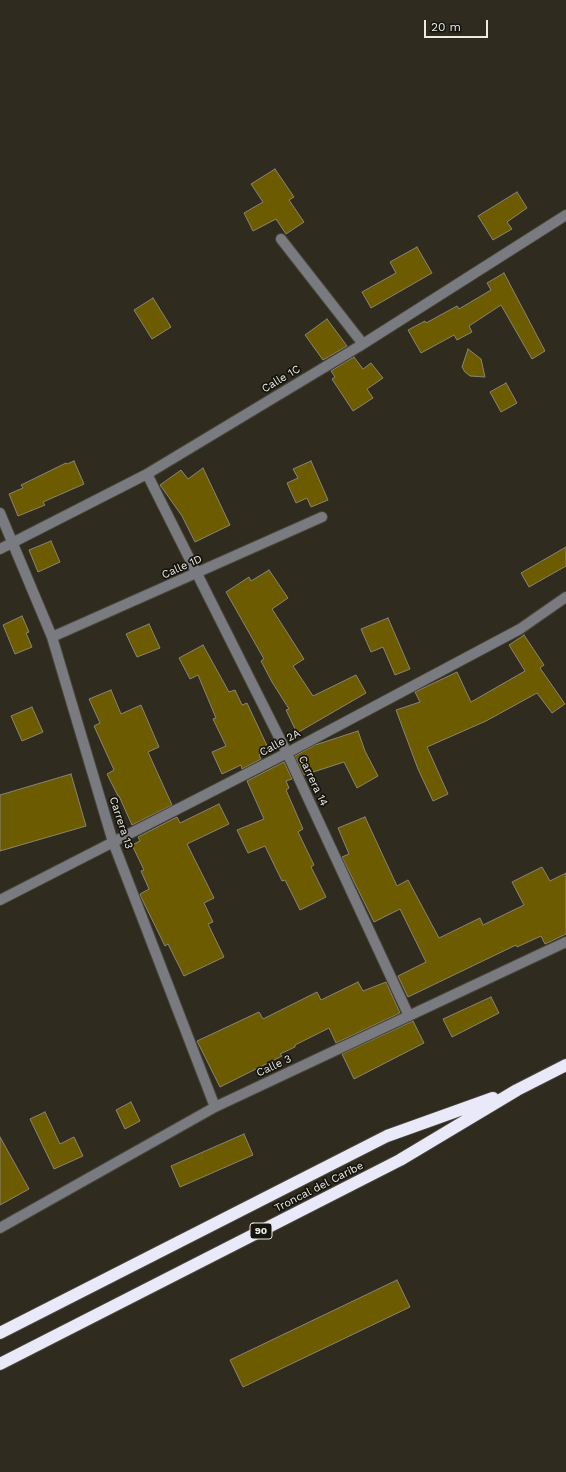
<!DOCTYPE html>
<html>
<head>
<meta charset="utf-8">
<style>
  body { margin:0 }
  #map { position:relative; width:566px; height:1472px; overflow:hidden; background:#2f2b1e; font-family:"Work Sans",sans-serif }
  canvas { display:block }
  .scale { position:absolute; left:424px; top:20px; width:64px; height:18px; box-sizing:border-box; border:2px solid #eceae1; border-top:0; padding-left:5px; font-size:12px; line-height:14px; white-space:nowrap; color:#eceae1; -webkit-text-stroke:3px #15140e; paint-order:stroke }
</style>
</head>
<body>
<div id="map">
<canvas width="566" height="1472"></canvas>
<div class="scale">20 m</div>
</div>
<script>
const ctx = document.querySelector('canvas').getContext('2d');
ctx.lineJoin = 'round';
function paint(path, color) { ctx.fillStyle = color; ctx.fill(path, 'evenodd'); }
const shape = rows => new Path2D(rows.map(r => 'M' + r).join(''));
function strokePath(path, color, width, dash) { ctx.strokeStyle = color; ctx.lineWidth = width; ctx.lineCap = dash ? 'butt' : 'round'; ctx.setLineDash(dash || []); ctx.stroke(path); }
function write(font, color, halo, rows, align = 'center') {
  ctx.font = font + ' "Work Sans",sans-serif'; ctx.lineWidth = 3.5; ctx.setLineDash([]); ctx.textBaseline = 'middle'; ctx.strokeStyle = halo; ctx.fillStyle = color; for (const [text, x, y, turn = 0] of rows) {
    ctx.save(); ctx.translate(x, y); ctx.rotate((+turn || 0) * Math.PI / 180); ctx.textAlign = isNaN(turn) ? turn : align; if (halo) ctx.strokeText(text, 0, 0); ctx.fillText(text, 0, 0); ctx.restore();
  }
}
const building = shape([
  [275,169,294,197,289,200,304,222,286,234,276,219,253,231,244,213,263,202,251,184,275,169],
  [517,192,527,208,507,222,512,229,493,240,478,216,517,192],
  [417,247,432,273,371,308,362,292,396,273,390,262,417,247],
  [504,273,545,351,532,359,501,305,469,326,472,332,457,340,454,335,421,353,408,330,425,321,426,323,457,306,459,309,491,290,487,283,504,273],
  [153,298,171,327,152,339,134,310,153,298],
  [327,319,347,346,323,360,305,335,327,319],
  [468,349,481,359,485,377,470,376,465,372,462,367,468,349],
  [354,357,363,369,371,363,383,378,367,389,373,398,353,411,332,379,335,377,331,371,354,357],
  [506,383,517,403,501,412,490,392,506,383],
  [74,461,84,484,43,502,45,505,18,516,9,494,23,488,21,485,66,463,67,464,74,461],
  [311,461,328,500,311,507,307,498,296,503,287,483,298,478,293,469,311,461],
  [203,468,230,525,195,542,182,516,160,485,181,470,188,479,203,468],
  [51,541,60,562,38,572,29,550,51,541],
  [566,547,566,566,529,587,521,573,566,547],
  [269,570,288,598,272,609,304,659,293,666,313,696,356,675,366,693,297,733,286,710,289,709,272,682,261,661,264,659,226,592,249,577,251,581,269,570],
  [22,616,29,632,26,633,32,647,15,654,3,625,22,616],
  [388,618,410,669,395,675,383,647,371,652,361,629,388,618],
  [149,624,160,648,137,657,126,634,149,624],
  [524,635,544,665,540,668,565,704,552,713,537,693,486,721,427,747,448,794,433,801,418,769,396,710,420,702,415,692,457,672,471,702,525,671,509,645,524,635],
  [203,645,229,692,235,690,242,705,247,703,269,750,259,755,261,759,242,769,241,765,222,774,212,752,226,746,213,719,216,718,198,675,190,679,179,658,203,645],
  [111,690,121,714,141,705,159,747,148,752,172,805,132,825,119,796,118,796,107,774,114,770,94,726,100,723,89,699,111,690],
  [32,707,43,732,22,741,11,716,32,707],
  [358,731,365,751,378,776,357,788,344,762,304,775,295,756,315,745,358,731],
  [284,762,292,779,286,781,289,788,286,790,303,829,298,832,314,865,311,867,326,897,300,910,285,880,282,881,265,846,248,853,237,830,264,819,247,781,284,762],
  [71,774,86,826,0,851,0,795,71,774],
  [219,804,229,824,187,844,214,898,204,903,213,922,208,924,224,957,184,976,168,944,165,946,141,897,140,894,149,889,141,871,144,870,132,845,140,841,138,837,177,817,180,823,219,804],
  [365,817,397,886,408,880,439,938,480,918,483,925,524,905,512,882,542,867,550,881,566,873,566,934,545,944,541,936,517,947,516,945,408,997,398,976,426,962,400,909,374,922,342,857,349,854,338,828,365,817],
  [358,982,363,991,386,982,400,1013,336,1043,329,1028,295,1045,295,1047,280,1054,282,1056,220,1087,197,1041,259,1012,263,1019,317,992,321,1000,358,982],
  [491,997,499,1013,452,1037,443,1019,491,997],
  [413,1021,424,1043,354,1079,342,1054,413,1021],
  [131,1102,140,1121,125,1129,116,1110,131,1102],
  [45,1112,60,1144,74,1137,83,1156,54,1169,30,1119,45,1112],
  [244,1134,253,1155,180,1187,171,1166,244,1134],
  [0,1137,29,1189,0,1205,0,1137],
  [397,1280,410,1307,243,1387,230,1360,397,1280]
]);
const minor = shape([
  [281,239,363,344],
  [147,474,287,753,409,1016],
  [0,513,52,637,113,842,215,1107],
  [0,549,147,474,363,344,566,215],
  [52,637,322,517],
  [0,900,287,753,520,629,566,597],
  [0,1228,215,1107,566,942]
]);
const highway = shape([
  [0,1333,387,1136,493,1098],
  [0,1364,400,1160,517,1090,566,1065]
]);
const shields = [
  [261,1231,22]
];
const shieldNames = [
  ["90",261,1231]
];
const streetNames = [
  ["Calle 1C",281,379,-31],
  ["Calle 1D",182,567,-24],
  ["Calle 2A",280,743,-28],
  ["Carrera 14",313,781,65],
  ["Carrera 13",121,823,72],
  ["Calle 3",274,1066,-25],
  ["Troncal del Caribe",319,1187,-27]
];
paint(building, '#6d5b00');
strokePath(building, '#898576', 1);
strokePath(minor, '#494639', 12);
strokePath(highway, '#494639', 14);
strokePath(minor, '#7a7a81', 10);
strokePath(highway, '#e9e9fa', 12);
for (const [x, y, w] of shields) { const box = new Path2D(); box.roundRect(x - w / 2, y - 8, w, 16, 3); ctx.fillStyle = '#15140e'; ctx.fill(box); strokePath(box, '#eceae1', 1); }
write('bold 10px', '#eceae1', null, shieldNames);
write('11px', '#eceae1', '#15140e', streetNames);
</script>
</body>
</html>
